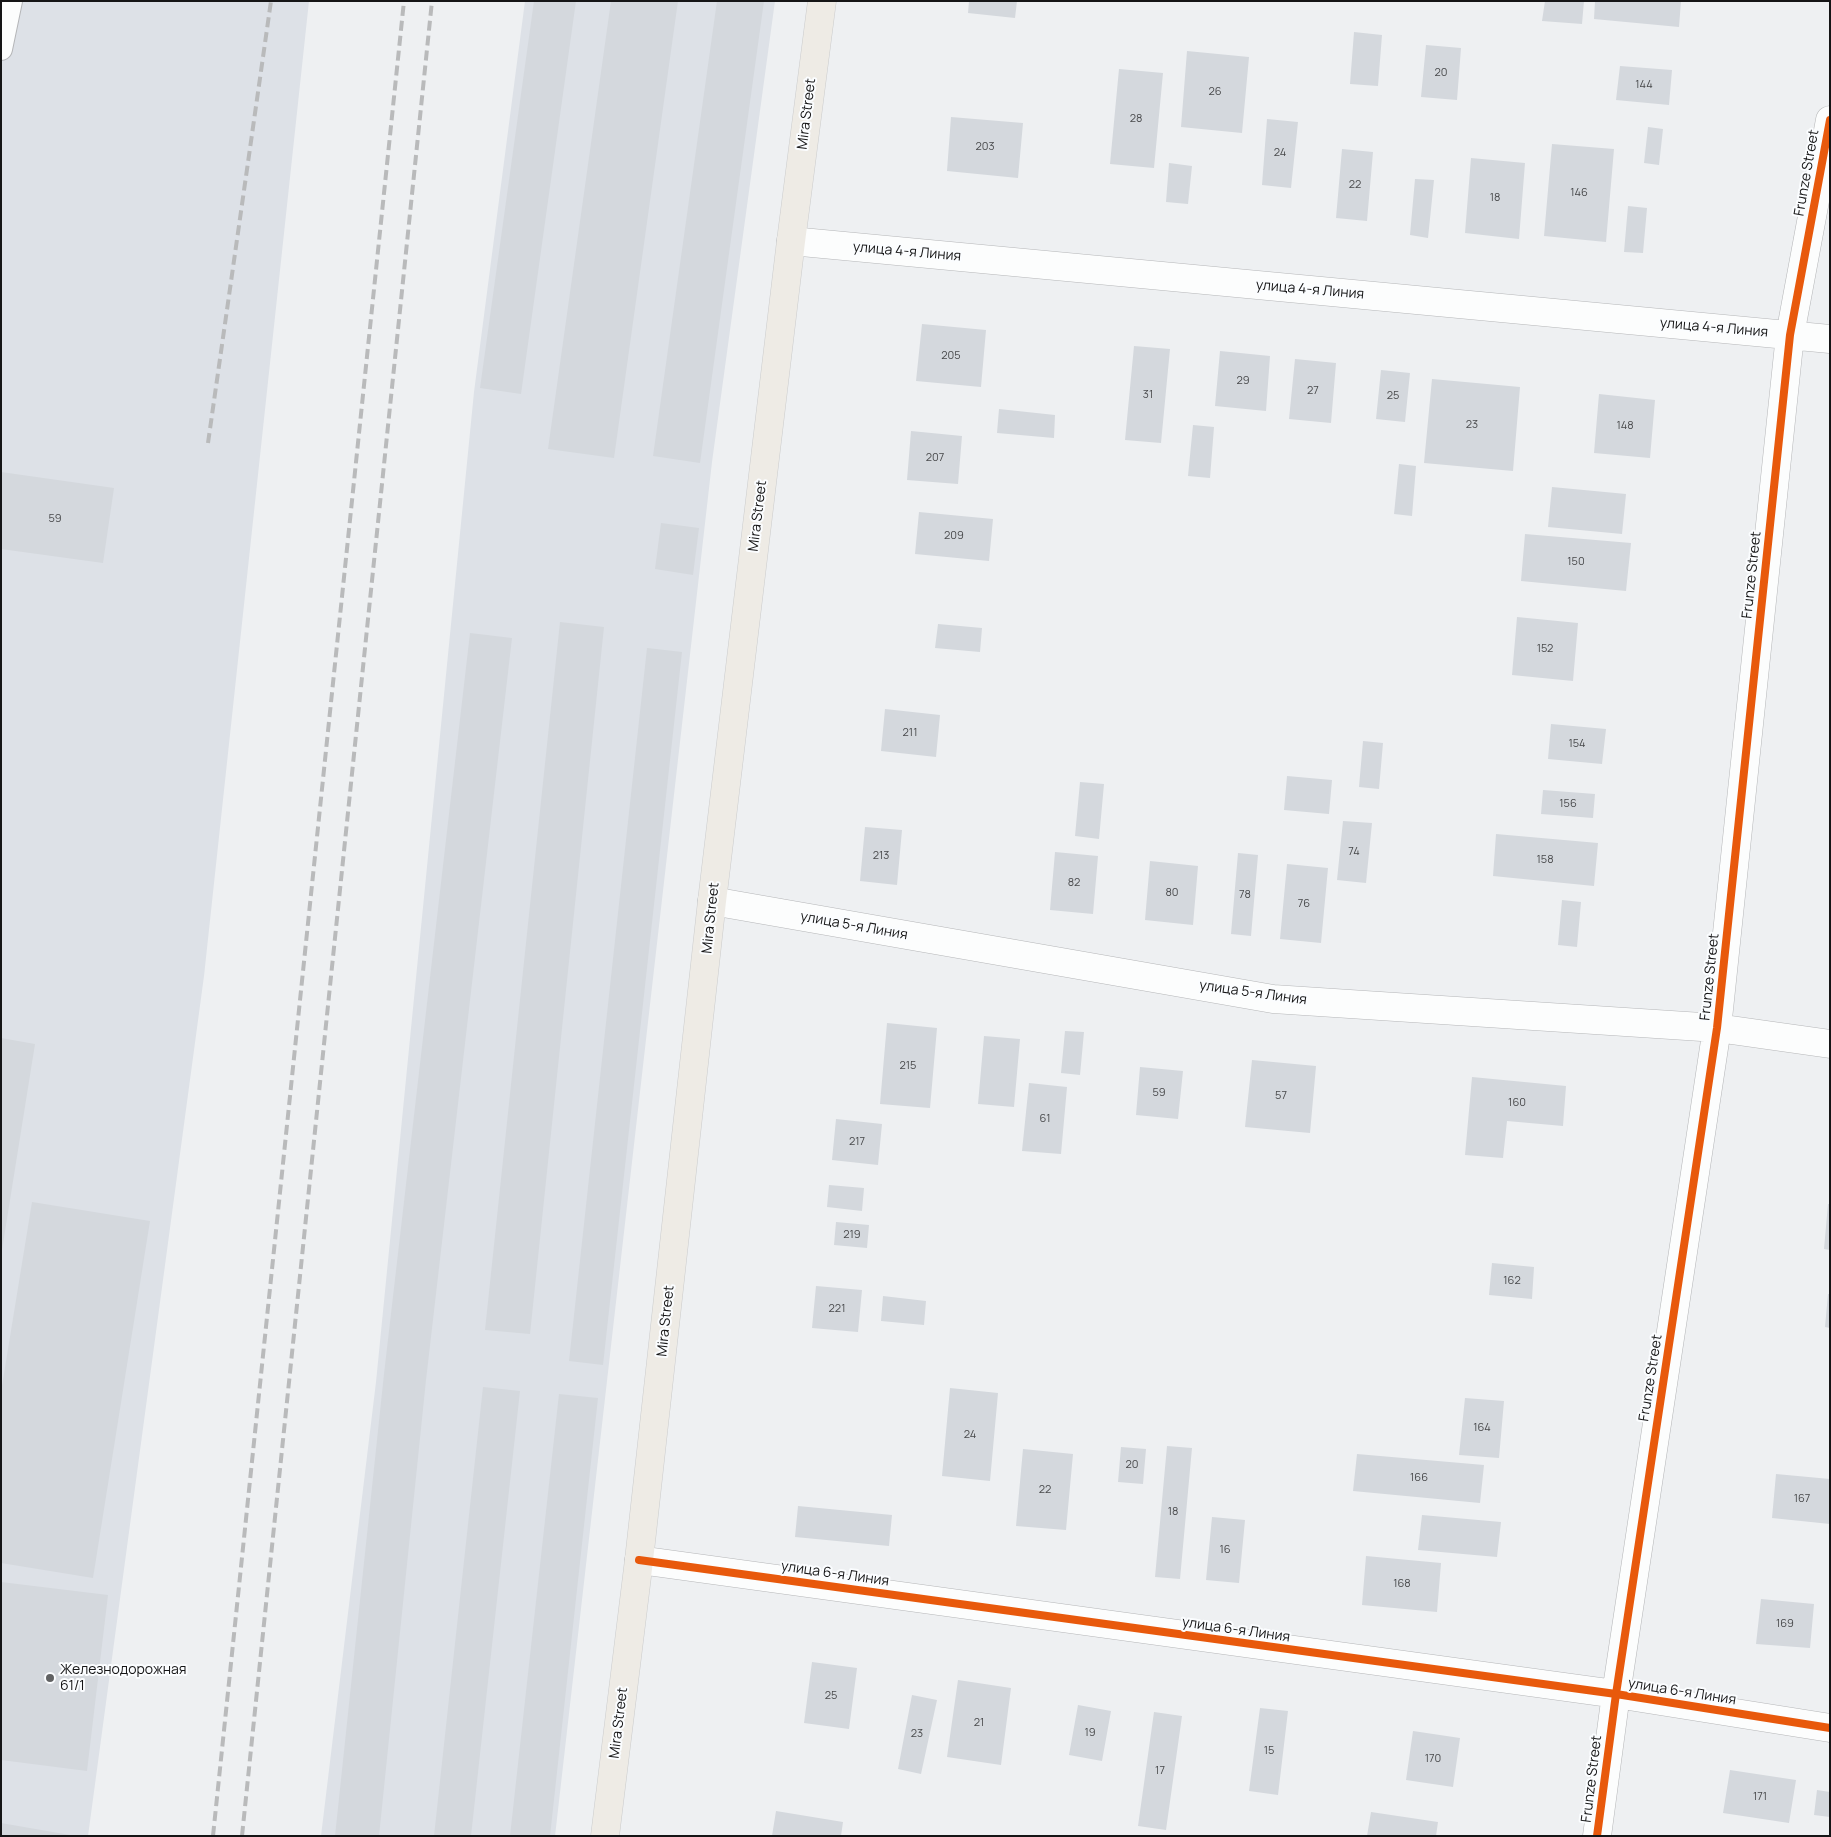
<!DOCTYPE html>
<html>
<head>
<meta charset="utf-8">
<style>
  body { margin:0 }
  #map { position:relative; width:1831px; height:1837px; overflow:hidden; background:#eef0f2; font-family:Manrope,sans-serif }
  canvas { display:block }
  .frame { position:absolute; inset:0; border:2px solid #151516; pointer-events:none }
</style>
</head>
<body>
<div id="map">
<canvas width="1831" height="1837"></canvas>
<div class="frame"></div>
</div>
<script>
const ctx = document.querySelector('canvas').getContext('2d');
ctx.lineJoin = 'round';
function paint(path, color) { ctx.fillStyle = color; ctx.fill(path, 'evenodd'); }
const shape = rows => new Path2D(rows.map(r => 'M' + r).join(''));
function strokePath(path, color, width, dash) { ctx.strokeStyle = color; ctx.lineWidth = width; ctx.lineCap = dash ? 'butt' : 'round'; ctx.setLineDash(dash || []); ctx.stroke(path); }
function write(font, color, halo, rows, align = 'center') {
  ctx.font = font + ' Manrope,sans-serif'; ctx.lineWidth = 4; ctx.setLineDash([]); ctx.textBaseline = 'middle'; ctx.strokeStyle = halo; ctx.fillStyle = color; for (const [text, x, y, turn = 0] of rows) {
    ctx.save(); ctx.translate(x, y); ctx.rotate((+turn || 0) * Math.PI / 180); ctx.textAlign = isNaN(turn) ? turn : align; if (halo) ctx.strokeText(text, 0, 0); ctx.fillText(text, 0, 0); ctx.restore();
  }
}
const built = shape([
  [1,1,309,1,204,976,88,1836,1,1836],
  [525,1,775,1,712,462,555,1836,321,1836,376,1382,474,392]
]);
const building = shape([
  [534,1,576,1,521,394,480,388],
  [611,1,678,1,614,458,548,449],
  [717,1,764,1,700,463,653,456],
  [969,1,1017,1,1015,18,968,13],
  [1545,1,1584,1,1582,24,1542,21],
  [1595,1,1681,1,1679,27,1594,19],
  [1354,32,1382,35,1378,86,1350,84],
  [1426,45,1461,48,1457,100,1421,97],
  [1187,51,1249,57,1242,133,1181,127],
  [1620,66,1672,70,1669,105,1616,100],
  [1119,69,1163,73,1154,168,1110,164],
  [951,117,1023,123,1018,178,947,171],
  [1267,119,1298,122,1291,188,1262,185],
  [1648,127,1663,129,1659,165,1644,163],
  [1552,144,1614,149,1606,242,1544,236],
  [1342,149,1373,152,1367,221,1336,218],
  [1471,158,1525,163,1519,239,1465,233],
  [1169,163,1192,166,1188,204,1166,202],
  [1415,179,1434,180,1428,238,1410,235],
  [1628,206,1647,208,1643,253,1624,252],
  [922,324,986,330,981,387,916,381],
  [1134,346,1170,349,1161,443,1125,440],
  [1220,351,1270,356,1266,411,1215,406],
  [1295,359,1336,363,1331,423,1289,419],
  [1381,370,1410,373,1405,422,1376,419],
  [1432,379,1520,387,1513,471,1424,463],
  [1599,394,1655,400,1650,458,1594,453],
  [999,409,1055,415,1054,438,997,433],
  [1193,425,1214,427,1210,478,1188,476],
  [911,431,962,436,958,484,907,480],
  [1399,464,1416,466,1412,516,1394,514],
  [1,472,114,488,103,563,1,549],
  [1552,487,1626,494,1622,534,1548,527],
  [919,512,993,519,989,561,915,554],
  [661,523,699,528,693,575,655,569],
  [1525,534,1631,543,1626,591,1521,581],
  [1517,617,1578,623,1573,681,1512,675],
  [560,622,604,627,530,1334,485,1330],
  [938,624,982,628,980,652,935,648],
  [470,633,512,638,426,1380,379,1836,335,1836,384,1374],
  [647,648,682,652,603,1365,569,1361],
  [885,709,940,715,936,757,881,751],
  [1551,724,1606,729,1602,764,1548,759],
  [1363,741,1383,743,1379,789,1359,787],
  [1287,776,1332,780,1329,814,1284,810],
  [1080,782,1104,784,1099,839,1075,836],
  [1543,790,1595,794,1593,818,1541,814],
  [1343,821,1372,823,1366,883,1337,880],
  [865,827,902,830,897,885,860,881],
  [1496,834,1598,843,1594,886,1493,876],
  [1055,852,1098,856,1093,914,1050,910],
  [1238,853,1258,855,1251,936,1231,934],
  [1150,861,1198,866,1193,925,1145,920],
  [1287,864,1328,868,1321,943,1280,939],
  [1562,900,1581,902,1577,947,1558,945],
  [887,1023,937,1028,930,1108,880,1104],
  [1065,1031,1084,1032,1080,1075,1061,1073],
  [984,1036,1020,1039,1014,1107,978,1104],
  [1,1038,35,1044,2,1250,1,1250],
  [1252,1060,1316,1066,1310,1133,1245,1127],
  [1140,1067,1183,1071,1178,1119,1136,1115],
  [1472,1077,1566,1086,1563,1126,1507,1121,1503,1158,1465,1155],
  [1029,1083,1067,1087,1061,1154,1022,1151],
  [836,1119,882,1124,878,1165,832,1160],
  [829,1185,864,1188,862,1211,827,1207],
  [32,1202,150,1221,93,1578,1,1563,1,1392],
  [1828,1204,1830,1204,1830,1250,1824,1249],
  [836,1222,869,1225,867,1248,834,1245],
  [1492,1263,1534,1267,1532,1299,1489,1295],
  [816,1286,862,1290,858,1332,812,1328],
  [1828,1294,1830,1294,1830,1328,1825,1327],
  [883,1296,926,1301,924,1325,881,1321],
  [483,1387,520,1391,471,1836,434,1836],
  [950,1388,998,1393,990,1481,942,1476],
  [559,1394,598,1398,550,1836,510,1836],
  [1465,1398,1504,1401,1499,1458,1459,1455],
  [1167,1446,1192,1448,1180,1579,1155,1577],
  [1121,1447,1146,1449,1143,1484,1118,1482],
  [1023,1449,1073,1454,1066,1530,1016,1526],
  [1357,1454,1484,1465,1480,1503,1353,1491],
  [1776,1474,1830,1479,1830,1524,1772,1518],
  [798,1506,892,1515,889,1546,795,1537],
  [1422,1515,1501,1522,1497,1557,1418,1550],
  [1212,1517,1245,1520,1239,1583,1206,1580],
  [1366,1556,1441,1563,1437,1612,1362,1605],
  [1,1582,108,1595,87,1771,1,1760],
  [1761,1599,1814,1604,1810,1648,1756,1644],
  [812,1662,857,1668,849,1729,804,1723],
  [958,1680,1011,1688,1001,1765,947,1757],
  [912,1695,937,1700,921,1774,898,1769],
  [1078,1705,1111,1711,1102,1761,1069,1755],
  [1260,1708,1288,1711,1278,1795,1249,1791],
  [1154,1712,1182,1716,1166,1830,1138,1826],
  [1413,1731,1460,1738,1453,1787,1406,1780],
  [1730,1770,1796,1780,1789,1823,1723,1813],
  [1817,1790,1830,1792,1830,1817,1814,1815],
  [776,1811,843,1822,841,1836,772,1836],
  [1371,1812,1438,1822,1436,1836,1367,1836],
  [1,1823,70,1835,70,1836,1,1836]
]);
const service = shape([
  [1,49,11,1]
]);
const minor = shape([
  [791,241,1830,339],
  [712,901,1273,999,1717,1028,1830,1044],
  [639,1560,1616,1694,1830,1728],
  [1597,1836,1616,1694,1717,1028,1790,335,1830,120]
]);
const primary = shape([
  [605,1836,639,1560,712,901,791,241,822,1]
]);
const rail = shape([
  [208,443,271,1],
  [213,1836,404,1],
  [242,1836,432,1]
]);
const cycleway = shape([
  [639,1560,1616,1694,1830,1728],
  [1597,1836,1616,1694,1717,1028,1790,335,1830,120]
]);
const markers = [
  [50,1678,5,"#616263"]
];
const numberNames = [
  ["20",1441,73],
  ["144",1644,85],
  ["26",1215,92],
  ["28",1136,119],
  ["203",985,147],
  ["24",1280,153],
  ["22",1355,185],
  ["146",1579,193],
  ["18",1495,198],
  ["205",951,356],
  ["29",1243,381],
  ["27",1313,391],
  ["31",1148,395],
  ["25",1393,396],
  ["23",1472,425],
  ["148",1625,426],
  ["207",935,458],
  ["59",55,519],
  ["209",954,536],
  ["150",1576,562],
  ["152",1545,649],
  ["211",910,733],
  ["154",1577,744],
  ["156",1568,804],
  ["74",1354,852],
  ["213",881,856],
  ["158",1545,860],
  ["82",1074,883],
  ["80",1172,893],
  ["78",1245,895],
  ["76",1304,904],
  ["215",908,1066],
  ["59",1159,1093],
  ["57",1281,1096],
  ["160",1517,1103],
  ["61",1045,1119],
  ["217",857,1142],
  ["219",852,1235],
  ["162",1512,1281],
  ["221",837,1309],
  ["164",1482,1428],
  ["24",970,1435],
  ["20",1132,1465],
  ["166",1419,1478],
  ["22",1045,1490],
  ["167",1802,1499],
  ["18",1173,1512],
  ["16",1225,1550],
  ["168",1402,1584],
  ["169",1785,1624],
  ["25",831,1696],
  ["21",979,1723],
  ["19",1090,1733],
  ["23",917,1734],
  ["15",1269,1751],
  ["170",1433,1759],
  ["17",1160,1771],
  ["171",1760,1797]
];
const streetNames = [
  ["Mira Street",807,114,-83],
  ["Frunze Street",1807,173,-80],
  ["улица 4-я Линия",907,252,5],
  ["улица 4-я Линия",1310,290,5],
  ["улица 4-я Линия",1714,328,5],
  ["Mira Street",758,516,-83],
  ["Frunze Street",1752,575,-84],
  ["Mira Street",711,918,-84],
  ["улица 5-я Линия",854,926,10],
  ["Frunze Street",1710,977,-84],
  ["улица 5-я Линия",1253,993,8],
  ["Mira Street",666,1321,-84],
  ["Frunze Street",1651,1378,-81],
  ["улица 6-я Линия",835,1574,8],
  ["улица 6-я Линия",1236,1630,8],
  ["улица 6-я Линия",1682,1692,9],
  ["Mira Street",619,1723,-83],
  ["Frunze Street",1592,1779,-83]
];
const poiNames = [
  ["Железнодорожная",60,1670],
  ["61/1",60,1686]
];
paint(built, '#dde1e7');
paint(building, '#d4d8dd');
strokePath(service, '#b5b6b8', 24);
strokePath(minor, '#b5b6b8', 29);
strokePath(primary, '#cacbcc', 29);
strokePath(service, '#fcfdfd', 22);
strokePath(minor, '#fcfdfd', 28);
strokePath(primary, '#eeebe5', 28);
strokePath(rail, '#b9babb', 4, [10, 5]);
strokePath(cycleway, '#e8590c', 8);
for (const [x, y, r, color] of markers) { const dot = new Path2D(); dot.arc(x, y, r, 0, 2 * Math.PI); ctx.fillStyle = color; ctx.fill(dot); strokePath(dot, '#fbfdff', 2); }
write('11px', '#48494b', null, numberNames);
write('14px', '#151516', '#fbfdff', streetNames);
write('14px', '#151516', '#fbfdff', poiNames, 'left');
</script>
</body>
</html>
